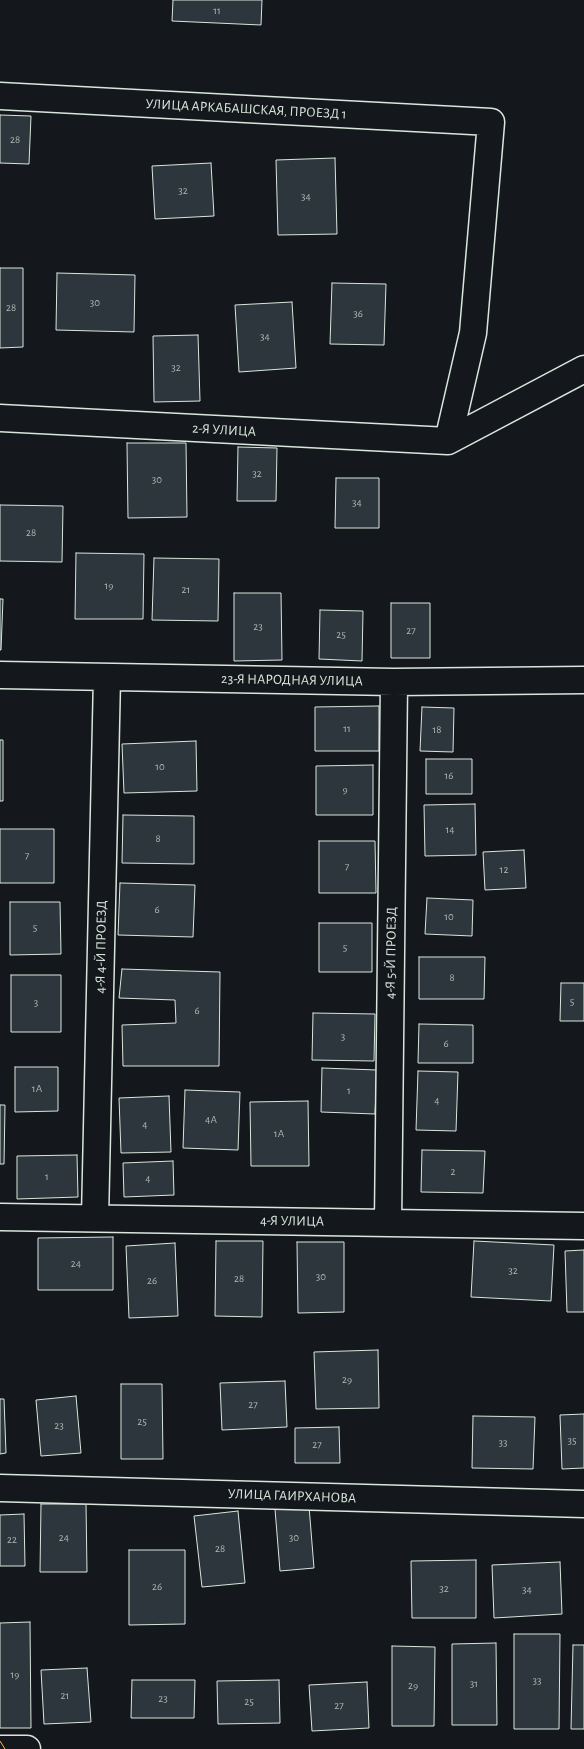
<!DOCTYPE html>
<html>
<head>
<meta charset="utf-8">
<style>
  body { margin:0 }
  canvas { display:block; background:#14181c }
</style>
</head>
<body>
<canvas width="584" height="1749"></canvas>
<script>
const ctx = document.querySelector('canvas').getContext('2d');
ctx.lineJoin = 'round';
function paint(path, color) { ctx.fillStyle = color; ctx.fill(path, 'evenodd'); }
const shape = rows => new Path2D(rows.map(r => 'M' + r).join(''));
function strokePath(path, color, width, dash) { ctx.strokeStyle = color; ctx.lineWidth = width; ctx.lineCap = dash ? 'butt' : 'round'; ctx.setLineDash(dash || []); ctx.stroke(path); }
function write(font, color, halo, rows, align = 'center') {
  ctx.font = font + ' "Alegreya Sans",sans-serif'; ctx.lineWidth = 4; ctx.setLineDash([]); ctx.textBaseline = 'middle'; ctx.strokeStyle = halo; ctx.fillStyle = color; for (const [text, x, y, turn = 0] of rows) {
    ctx.save(); ctx.translate(x, y); ctx.rotate((+turn || 0) * Math.PI / 180); ctx.textAlign = isNaN(turn) ? turn : align; if (halo) ctx.strokeText(text, 0, 0); ctx.fillText(text, 0, 0); ctx.restore();
  }
}
const building = shape([
  [173,0,262,0,261,25,172,21,173,0],
  [0,115,31,116,29,164,0,163,0,115],
  [335,158,337,234,278,235,276,160,335,158],
  [211,163,214,216,155,219,152,166,211,163],
  [0,268,23,268,23,347,0,348,0,268],
  [57,273,135,275,134,332,56,330,57,273],
  [332,283,386,284,384,345,330,344,332,283],
  [292,302,296,368,239,372,235,305,292,302],
  [198,335,200,401,154,402,153,336,198,335],
  [127,443,186,443,187,517,128,518,127,443],
  [238,447,277,448,276,501,237,501,238,447],
  [336,478,379,478,379,528,335,528,336,478],
  [0,505,63,506,62,562,0,561,0,505],
  [76,553,144,554,143,619,75,619,76,553],
  [154,558,219,559,218,621,152,620,154,558],
  [234,593,281,593,282,660,234,661,234,593],
  [0,599,3,599,1,650,0,650,0,599],
  [391,603,430,603,430,658,391,658,391,603],
  [320,610,363,611,362,661,319,659,320,610],
  [379,706,379,751,315,751,315,707,379,706],
  [422,707,454,708,453,752,420,751,422,707],
  [0,740,3,740,3,801,0,801,0,740],
  [196,741,197,791,124,793,122,744,196,741],
  [426,759,472,759,472,794,426,794,426,759],
  [373,765,373,815,316,815,316,766,373,765],
  [475,804,476,855,425,856,424,805,475,804],
  [123,815,194,816,194,864,122,863,123,815],
  [0,829,54,829,54,883,0,883,0,829],
  [319,841,375,841,376,893,319,893,319,841],
  [524,850,526,888,485,890,483,852,524,850],
  [120,883,195,885,193,937,118,935,120,883],
  [427,898,473,900,472,936,425,934,427,898],
  [10,902,60,902,61,954,10,955,10,902],
  [319,923,372,923,372,972,319,972,319,923],
  [419,957,485,957,484,999,419,999,419,957],
  [122,969,220,972,219,1066,123,1066,122,1025,176,1023,175,1000,119,998,122,969],
  [11,975,61,975,61,1032,11,1032,11,975],
  [561,983,584,983,584,1021,560,1021,561,983],
  [313,1013,375,1014,374,1061,312,1060,313,1013],
  [419,1024,473,1025,473,1063,418,1063,419,1024],
  [15,1067,58,1067,58,1111,15,1112,15,1067],
  [322,1068,377,1070,375,1114,321,1112,322,1068],
  [418,1071,458,1072,456,1131,416,1130,418,1071],
  [185,1090,240,1092,238,1150,183,1148,185,1090],
  [169,1096,171,1152,121,1153,119,1098,169,1096],
  [308,1101,309,1166,251,1166,250,1102,308,1101],
  [0,1105,5,1105,4,1164,0,1164,0,1105],
  [422,1150,485,1151,483,1193,421,1192,422,1150],
  [77,1155,78,1197,17,1199,17,1156,77,1155],
  [173,1161,174,1195,124,1197,123,1163,173,1161],
  [113,1237,113,1290,38,1290,38,1238,113,1237],
  [216,1241,263,1241,262,1317,215,1316,216,1241],
  [474,1241,554,1245,551,1301,471,1297,474,1241],
  [297,1242,344,1242,344,1312,298,1313,297,1242],
  [175,1243,178,1316,129,1318,126,1246,175,1243],
  [584,1250,584,1312,567,1312,565,1251,584,1250],
  [378,1350,379,1408,316,1409,314,1352,378,1350],
  [285,1381,287,1427,222,1430,220,1383,285,1381],
  [121,1384,162,1384,163,1459,121,1459,121,1384],
  [76,1396,81,1453,41,1456,36,1400,76,1396],
  [0,1399,4,1399,6,1453,0,1454,0,1399],
  [584,1414,584,1468,562,1469,560,1415,584,1414],
  [473,1416,535,1417,533,1469,472,1468,473,1416],
  [339,1427,340,1463,295,1463,295,1428,339,1427],
  [41,1504,86,1504,87,1572,40,1572,41,1504],
  [309,1506,314,1568,280,1571,275,1509,309,1506],
  [238,1511,245,1583,202,1587,194,1516,238,1511],
  [24,1514,25,1566,0,1566,0,1515,24,1514],
  [129,1550,185,1550,185,1624,129,1625,129,1550],
  [476,1560,476,1618,412,1618,411,1561,476,1560],
  [560,1562,562,1614,494,1618,492,1565,560,1562],
  [30,1622,31,1728,0,1728,0,1623,30,1622],
  [514,1634,560,1634,559,1729,514,1729,514,1634],
  [496,1643,497,1725,452,1725,452,1644,496,1643],
  [573,1645,584,1645,584,1729,571,1729,573,1645],
  [392,1646,435,1647,434,1726,392,1726,392,1646],
  [87,1668,91,1722,44,1724,41,1670,87,1668],
  [132,1680,195,1680,194,1718,131,1718,132,1680],
  [279,1680,280,1723,218,1724,217,1681,279,1680],
  [367,1682,369,1728,312,1731,309,1685,367,1682]
]);
const street = shape([
  [0,96,491,122,473,333,448,441],
  [0,418,448,441,584,369],
  [0,675,394,682,584,680],
  [0,1217,584,1226],
  [95,1218,107,677],
  [388,1223,394,682],
  [0,1488,584,1504],
  [0,1749,27,1749]
]);
const power = shape([
  [0,1741,5,1749]
]);
const numberNames = [
  ["11",217,11],
  ["28",15,140],
  ["32",183,191],
  ["34",306,197],
  ["30",95,303],
  ["28",11,308],
  ["36",358,314],
  ["34",265,337],
  ["32",176,368],
  ["32",257,474],
  ["30",157,480],
  ["34",357,503],
  ["28",31,533],
  ["19",109,586],
  ["21",186,590],
  ["23",258,627],
  ["27",411,631],
  ["25",341,635],
  ["11",347,729],
  ["18",437,730],
  ["10",160,767],
  ["16",449,776],
  ["9",345,790],
  ["14",450,830],
  ["8",158,839],
  ["7",27,856],
  ["7",347,867],
  ["12",504,870],
  ["6",157,910],
  ["10",449,917],
  ["5",35,928],
  ["5",345,948],
  ["8",452,978],
  ["5",572,1002],
  ["3",36,1003],
  ["6",197,1011],
  ["3",343,1037],
  ["6",446,1044],
  ["1А",37,1089],
  ["1",349,1091],
  ["4",437,1101],
  ["4А",211,1120],
  ["4",145,1125],
  ["1А",279,1134],
  ["2",453,1172],
  ["1",47,1177],
  ["4",148,1179],
  ["24",76,1264],
  ["32",513,1271],
  ["30",321,1277],
  ["28",239,1279],
  ["26",152,1281],
  ["29",347,1380],
  ["27",253,1405],
  ["25",142,1422],
  ["23",59,1426],
  ["35",572,1441],
  ["33",503,1443],
  ["27",317,1445],
  ["24",64,1538],
  ["30",294,1538],
  ["22",12,1540],
  ["28",220,1549],
  ["26",157,1587],
  ["32",444,1589],
  ["34",527,1590],
  ["19",15,1675],
  ["33",537,1681],
  ["31",474,1684],
  ["29",413,1686],
  ["21",65,1696],
  ["23",163,1699],
  ["25",249,1702],
  ["27",339,1706]
];
const streetNames = [
  ["УЛИЦА АРКАБАШСКАЯ, ПРОЕЗД 1",246,109,3],
  ["2-Я УЛИЦА",224,430,3],
  ["23-Я НАРОДНАЯ УЛИЦА",292,680,1],
  ["4-Я 4-Й ПРОЕЗД",101,947,-89],
  ["4-Я 5-Й ПРОЕЗД",391,953,-89],
  ["4-Я УЛИЦА",292,1221,1],
  ["УЛИЦА ГАИРХАНОВА",292,1496,2]
];
paint(building, '#2c363c');
strokePath(building, '#d8e6dc', 1);
strokePath(street, '#d8e6dc', 29);
strokePath(street, '#14181c', 26);
strokePath(power, '#ffb74d', 1, [18, 4, 2.5, 4]);
write('11px', '#adbab4', null, numberNames);
write('14px', '#d8e6dc', '#14181c', streetNames);
</script>
</body>
</html>
